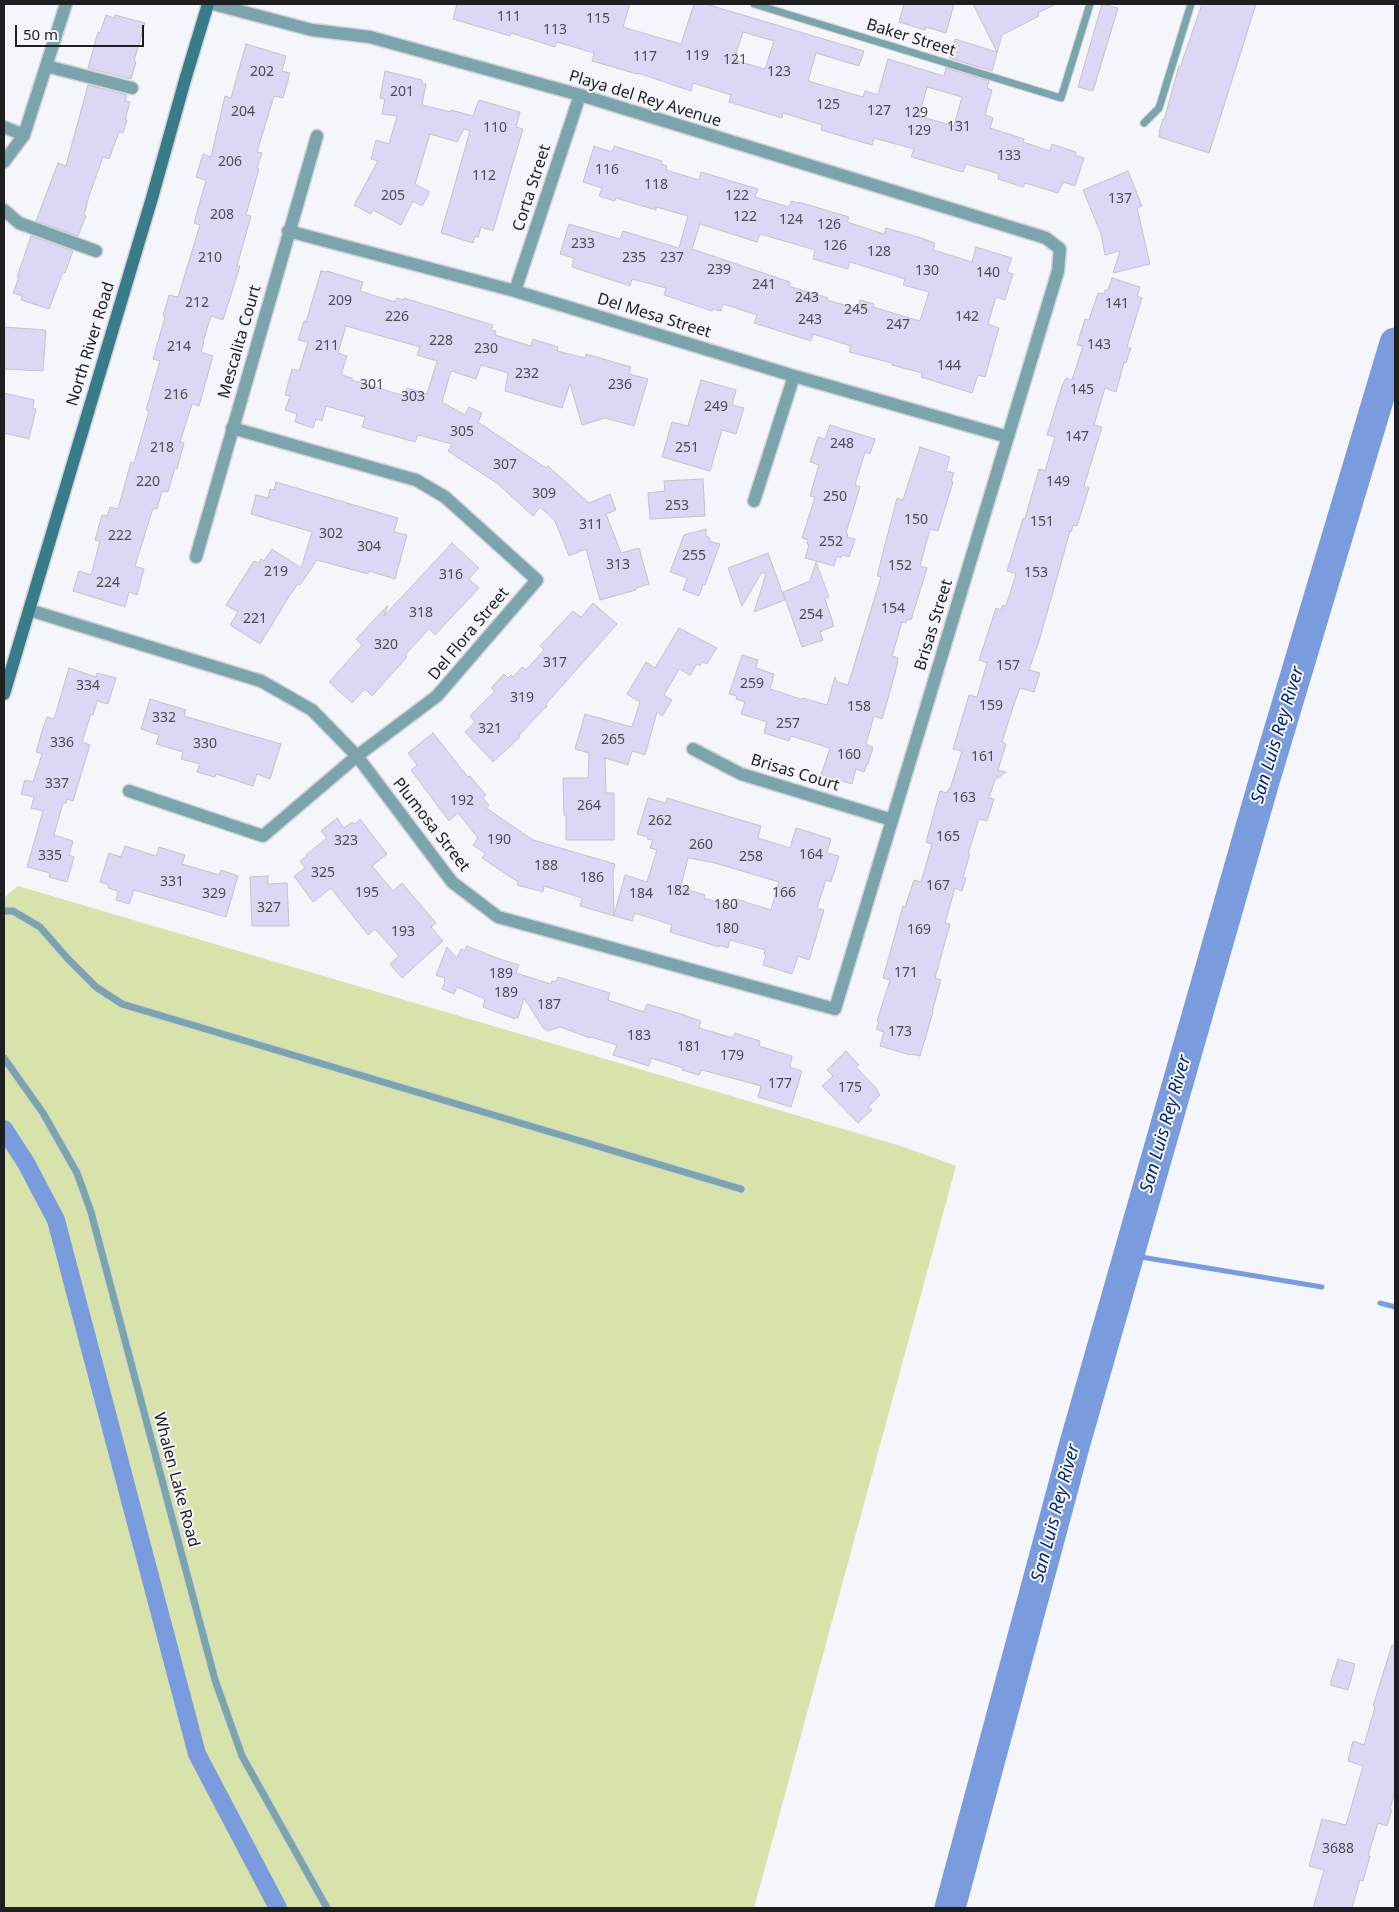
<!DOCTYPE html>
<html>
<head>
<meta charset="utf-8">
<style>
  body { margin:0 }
  #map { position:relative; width:1399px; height:1912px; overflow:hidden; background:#f4f6fb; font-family:"Noto Sans",sans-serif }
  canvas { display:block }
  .frame { position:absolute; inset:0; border:5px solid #1d1e20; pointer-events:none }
  .scale { position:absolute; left:15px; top:25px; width:129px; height:22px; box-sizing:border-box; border:2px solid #1d1e20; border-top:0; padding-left:6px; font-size:15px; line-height:18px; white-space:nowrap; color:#1d1e20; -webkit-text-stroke:4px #f4f6fb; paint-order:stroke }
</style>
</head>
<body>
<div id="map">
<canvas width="1399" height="1912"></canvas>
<div class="frame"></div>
<div class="scale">50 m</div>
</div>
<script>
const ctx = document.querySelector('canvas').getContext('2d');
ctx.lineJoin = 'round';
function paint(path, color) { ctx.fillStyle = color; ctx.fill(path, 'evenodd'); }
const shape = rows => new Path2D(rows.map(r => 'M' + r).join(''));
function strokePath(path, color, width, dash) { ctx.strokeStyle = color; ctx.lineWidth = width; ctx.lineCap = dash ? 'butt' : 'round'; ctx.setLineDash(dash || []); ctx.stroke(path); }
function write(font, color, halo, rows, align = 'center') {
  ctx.font = font + ' "Noto Sans",sans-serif'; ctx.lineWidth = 4; ctx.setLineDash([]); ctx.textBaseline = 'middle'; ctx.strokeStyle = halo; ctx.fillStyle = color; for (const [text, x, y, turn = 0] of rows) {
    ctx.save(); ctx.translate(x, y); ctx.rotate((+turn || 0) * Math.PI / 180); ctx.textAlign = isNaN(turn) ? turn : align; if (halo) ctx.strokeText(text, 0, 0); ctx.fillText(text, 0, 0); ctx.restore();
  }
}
const green = shape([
  [18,886,904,1147,956,1166,754,1908,4,1908,4,898]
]);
const stream = shape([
  [1129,1255,1322,1287],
  [1380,1303,1395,1307]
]);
const canal = shape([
  [4,1129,26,1163,56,1220,197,1754,278,1908]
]);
const river = shape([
  [950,1908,1075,1443,1263,785,1395,343]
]);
const building = shape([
  [457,4,630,4,623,27,681,44,694,4,706,4,864,51,859,66,816,53,808,81,863,97,865,91,878,95,888,59,944,76,946,68,989,81,987,88,992,90,985,115,993,118,990,128,1024,139,1023,142,1050,151,1052,144,1076,152,1075,155,1084,158,1075,186,1063,182,1058,193,1025,183,1023,187,998,179,999,174,966,164,963,172,911,157,914,149,874,138,872,145,821,130,822,125,783,113,782,118,729,102,731,95,693,83,691,91,638,73,637,74,592,61,594,53,557,42,555,47,511,33,510,36,453,19,457,4],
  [743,32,774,41,765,69,734,60,743,32],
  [927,87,962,97,954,126,919,116,927,87],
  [904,4,954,4,946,33,926,27,925,30,899,22,904,4],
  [973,4,1056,4,1038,13,1039,16,1002,35,992,71,949,58,955,39,997,52,973,4],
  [1102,4,1118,8,1093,91,1078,87,1102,4],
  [1202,4,1256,4,1209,153,1159,137,1160,132,1159,132,1163,119,1164,120,1179,66,1181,66,1182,62,1202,4],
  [106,15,114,18,115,15,145,23,134,61,136,62,131,79,88,68,98,32,100,33,106,15],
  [246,44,286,56,282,71,290,73,283,98,274,96,257,152,262,153,257,168,259,169,246,215,251,216,237,266,240,266,223,320,211,316,203,342,204,342,201,352,213,356,199,406,192,404,180,442,184,443,177,469,175,468,168,492,162,491,157,509,153,508,135,566,144,569,137,595,129,592,125,607,73,591,79,571,91,575,100,541,95,540,102,515,107,516,110,507,118,509,131,462,134,463,149,411,146,410,160,361,153,359,165,317,163,316,169,295,178,297,200,225,194,223,206,180,196,177,203,154,211,157,225,96,231,98,246,44],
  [385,71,422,80,422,83,426,84,422,105,451,112,451,110,473,116,479,100,520,112,516,127,523,129,493,231,481,227,478,237,475,236,473,243,441,233,470,131,464,129,457,142,430,134,415,184,430,192,422,206,413,201,401,225,373,210,371,214,354,205,378,161,371,159,376,140,389,144,397,116,382,114,385,99,380,98,385,71],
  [88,85,127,95,125,101,130,102,125,120,127,120,123,133,119,132,109,159,103,157,89,196,84,215,86,216,78,236,36,221,58,163,66,166,88,85],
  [594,146,612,152,614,146,662,161,661,164,667,166,666,170,699,180,701,172,758,189,755,197,789,207,791,201,799,203,799,202,849,217,847,222,884,234,886,228,918,237,935,243,933,250,972,262,976,247,1012,258,1007,272,1013,274,1005,300,996,297,988,324,999,328,985,377,978,375,972,393,921,377,922,373,892,365,892,363,849,352,851,346,813,334,811,341,754,323,757,315,723,304,721,311,713,309,712,311,664,295,666,288,632,279,630,286,572,267,574,258,560,254,569,224,620,239,623,231,679,248,688,216,656,207,656,210,616,198,615,201,599,196,602,188,583,182,594,146],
  [700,224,757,242,760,234,815,250,813,259,848,269,850,262,905,279,903,285,929,292,920,321,873,307,874,304,860,300,857,309,827,300,828,298,789,286,790,282,692,249,700,224],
  [1128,171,1142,206,1137,208,1150,264,1113,273,1120,251,1105,255,1101,234,1083,190,1128,171],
  [31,236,73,251,65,273,63,272,49,309,21,300,22,296,13,293,19,277,17,277,31,236],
  [321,271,326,272,327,271,363,282,360,291,395,302,397,298,404,300,404,298,493,325,491,330,496,331,495,335,531,346,533,339,558,347,557,351,585,358,586,354,631,367,629,374,648,379,634,426,605,418,582,425,570,384,562,408,505,391,508,373,481,365,476,379,451,371,442,402,465,415,469,407,482,413,478,422,546,468,548,466,589,503,610,494,616,510,606,514,621,553,639,548,649,584,636,588,636,590,600,600,586,549,569,556,555,521,540,507,533,516,498,484,448,451,452,444,418,435,415,442,362,427,365,417,326,406,322,421,316,419,313,428,295,422,297,414,285,410,290,396,285,395,292,369,299,371,308,342,298,340,304,321,306,322,321,271],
  [346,326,420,347,417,355,437,361,427,394,407,388,405,396,352,380,352,378,341,375,347,356,338,353,346,326],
  [1112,278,1140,287,1137,296,1142,298,1127,347,1131,348,1126,363,1124,362,1116,392,1105,388,1094,425,1102,427,1084,486,1089,488,1077,526,1073,525,1071,532,1070,531,1040,638,1029,670,1040,673,1034,692,1020,688,1013,707,1002,742,1006,744,998,770,1006,772,995,780,989,798,994,799,987,821,979,819,968,854,970,854,963,877,966,878,962,891,955,888,945,923,950,924,935,978,941,980,932,1012,933,1012,920,1056,911,1054,910,1055,880,1046,884,1032,876,1029,879,1022,877,1021,890,980,883,978,903,906,905,907,914,880,921,882,932,844,926,842,940,791,947,793,949,788,950,789,962,751,953,749,969,695,977,697,987,663,979,660,996,608,1001,610,1003,605,1006,606,1016,574,1007,571,1023,518,1025,519,1039,469,1045,471,1055,437,1047,435,1062,386,1066,378,1072,380,1083,346,1077,345,1085,319,1089,320,1098,293,1104,294,1105,290,1108,290,1112,278],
  [4,327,46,330,43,371,4,369,4,327],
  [701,380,736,390,732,405,744,408,736,434,722,430,710,471,662,457,672,422,688,426,701,380],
  [4,393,34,400,33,408,36,409,29,439,4,433,4,393],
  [830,425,875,439,870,454,865,452,855,485,860,487,846,533,848,534,847,537,855,539,849,557,842,555,841,558,837,556,834,566,805,558,809,545,807,544,808,540,802,538,815,497,810,496,819,465,810,462,818,437,825,439,830,425],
  [920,447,950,457,946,471,954,473,951,481,953,482,938,531,930,529,920,566,927,568,920,591,911,620,907,619,906,623,902,622,892,656,898,658,897,666,887,702,882,719,874,716,866,744,873,747,868,764,867,764,864,772,856,769,852,784,821,775,830,748,791,736,789,741,764,733,767,722,741,714,745,702,736,699,737,696,729,694,742,655,758,660,756,668,774,674,770,689,801,699,802,698,827,705,835,677,837,682,848,685,881,577,877,576,897,498,903,500,920,447],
  [703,479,705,516,650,519,648,493,665,491,664,481,703,479],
  [276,482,398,518,394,532,407,535,395,579,369,571,368,574,317,560,300,585,298,584,290,595,260,644,230,625,238,612,226,605,254,561,259,563,261,559,264,561,272,549,301,568,312,532,251,514,256,495,268,498,270,489,274,490,276,482],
  [706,529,706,536,710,538,709,541,720,544,705,585,703,584,699,596,683,590,687,578,670,572,684,535,706,529],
  [452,543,479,568,469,579,479,588,435,635,429,629,405,655,407,657,372,696,365,689,352,703,329,682,362,645,356,639,388,605,384,616,452,543],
  [768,553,785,600,754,612,766,574,762,572,742,606,728,568,768,553],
  [816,562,829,597,825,599,834,626,820,632,823,640,802,647,783,592,810,581,816,562],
  [593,603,617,624,546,704,547,706,519,735,520,737,493,762,465,732,475,722,470,716,495,691,491,688,504,674,508,678,511,675,513,677,522,667,526,670,544,650,540,646,573,611,581,617,593,603],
  [679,628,717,648,707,664,703,662,700,666,697,664,690,675,679,669,664,695,672,700,662,716,657,712,645,755,632,751,628,765,605,758,606,793,614,793,614,840,566,840,566,816,564,815,563,778,588,778,589,753,575,749,585,714,632,727,640,702,627,694,646,662,655,668,679,628],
  [69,668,96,677,97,673,116,678,108,704,97,701,93,715,91,714,82,742,90,745,73,801,67,799,66,803,63,803,54,835,73,841,69,855,74,857,67,882,49,877,50,873,27,867,43,811,31,808,34,797,21,794,25,780,33,782,42,754,36,752,43,728,47,717,54,719,69,668],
  [150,699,186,710,184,716,281,744,270,779,257,774,253,786,216,774,215,777,197,772,200,764,181,759,183,752,156,744,159,735,141,729,150,699],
  [433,733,468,777,470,776,486,795,483,798,489,805,486,808,533,840,615,864,613,872,614,915,625,875,647,882,657,850,650,848,653,840,647,839,648,837,637,834,648,798,666,803,667,798,761,826,758,838,790,848,796,828,831,839,827,853,839,856,831,882,826,880,817,908,824,910,809,960,798,956,792,974,763,965,766,955,764,954,765,950,730,940,728,948,719,945,719,947,670,932,672,925,635,913,632,921,580,906,582,898,544,886,543,892,517,885,518,882,482,858,485,853,473,845,478,838,458,813,449,821,411,770,417,765,408,753,433,733],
  [688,858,715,863,779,882,771,910,736,899,734,907,704,898,705,895,685,889,685,887,681,886,688,858],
  [337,818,344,828,352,822,355,824,360,819,387,854,372,866,393,891,402,883,436,923,431,927,443,941,402,978,390,964,399,956,375,929,368,935,331,888,313,902,294,876,305,868,300,861,307,856,306,855,327,838,321,831,337,818],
  [125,846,156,856,159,847,185,855,182,864,219,875,221,870,238,876,226,917,134,890,129,904,116,900,118,891,108,888,109,885,100,882,109,853,121,857,125,846],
  [268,876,268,884,287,883,289,926,252,926,250,877,268,876],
  [467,946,497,958,519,965,516,973,551,984,552,981,556,982,558,977,610,993,608,1000,644,1012,647,1004,681,1014,701,1021,699,1028,733,1038,735,1033,760,1041,759,1046,792,1056,790,1067,802,1071,791,1107,758,1097,761,1086,702,1070,699,1075,682,1070,683,1068,651,1058,649,1066,613,1055,617,1045,591,1037,590,1038,560,1027,548,1031,544,1029,524,998,518,1018,516,1017,515,1019,483,1007,485,999,457,987,454,994,442,989,445,982,444,981,445,978,436,975,447,947,457,958,461,949,465,951,467,946],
  [846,1051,859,1065,856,1067,878,1090,877,1091,880,1095,868,1107,872,1110,858,1123,822,1086,833,1076,827,1070,846,1051],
  [1392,1645,1395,1646,1395,1791,1390,1809,1392,1810,1387,1826,1378,1823,1368,1856,1370,1856,1363,1881,1360,1880,1352,1908,1313,1908,1324,1870,1309,1866,1322,1819,1346,1825,1363,1766,1348,1761,1353,1741,1364,1745,1375,1707,1373,1706,1392,1645],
  [1338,1659,1355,1664,1348,1690,1330,1685,1338,1659]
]);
const lane = shape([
  [754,4,1061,98,1090,4],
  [1144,123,1159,108,1191,4],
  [4,911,13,911,40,927,68,959,96,987,122,1004,741,1189],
  [4,1058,43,1113,77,1173,91,1212,215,1680,242,1756,327,1908]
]);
const street = shape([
  [46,66,132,88],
  [4,127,24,135],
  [4,162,24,135,66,4],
  [4,210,19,223,96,251],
  [288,231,515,291,794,376,1008,437],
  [515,291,580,95],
  [754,501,794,376],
  [196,557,317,136],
  [29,610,261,681,312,710,357,756,452,882,498,917,835,1009,1058,271,1060,249,1046,238,580,95,370,37,312,30,213,4],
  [693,749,741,774,892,820],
  [129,791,263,836,357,756,437,696,537,580,445,497,416,480,232,428]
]);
const secondary = shape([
  [4,694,152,198,185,80,208,4]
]);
const numberNames = [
  ["111",509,17],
  ["115",598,19],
  ["113",555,30],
  ["119",697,56],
  ["117",645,57],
  ["121",735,60],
  ["202",262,72],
  ["123",779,72],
  ["201",402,92],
  ["125",828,105],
  ["127",879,111],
  ["204",243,112],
  ["129",916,113],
  ["131",959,127],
  ["110",495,128],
  ["129",919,131],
  ["133",1009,156],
  ["206",230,162],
  ["116",607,170],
  ["112",484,176],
  ["118",656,185],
  ["205",393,196],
  ["122",737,196],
  ["137",1120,199],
  ["208",222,215],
  ["122",745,217],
  ["124",791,220],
  ["126",829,225],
  ["233",583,244],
  ["126",835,246],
  ["128",879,252],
  ["210",210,258],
  ["235",634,258],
  ["237",672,258],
  ["239",719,270],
  ["130",927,271],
  ["140",988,273],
  ["241",764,285],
  ["243",807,298],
  ["209",340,301],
  ["212",197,303],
  ["141",1117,304],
  ["245",856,310],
  ["226",397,317],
  ["142",967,317],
  ["243",810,320],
  ["247",898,325],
  ["228",441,341],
  ["143",1099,345],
  ["211",327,346],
  ["214",179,347],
  ["230",486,349],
  ["144",949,366],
  ["232",527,374],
  ["301",372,385],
  ["236",620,385],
  ["145",1082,390],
  ["216",176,395],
  ["303",413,397],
  ["249",716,407],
  ["305",462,432],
  ["147",1077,437],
  ["248",842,444],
  ["218",162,448],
  ["251",687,448],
  ["307",505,465],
  ["220",148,482],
  ["149",1058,482],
  ["309",544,494],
  ["250",835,497],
  ["253",677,506],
  ["150",916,520],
  ["151",1042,522],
  ["311",591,525],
  ["302",331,534],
  ["222",120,536],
  ["252",831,542],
  ["304",369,547],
  ["255",694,556],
  ["313",618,565],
  ["152",900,566],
  ["219",276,572],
  ["153",1036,573],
  ["316",451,575],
  ["224",108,583],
  ["154",893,609],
  ["318",421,613],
  ["254",811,615],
  ["221",255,619],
  ["320",386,645],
  ["317",555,663],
  ["157",1008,666],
  ["259",752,684],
  ["334",88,686],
  ["319",522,698],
  ["159",991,706],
  ["158",859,707],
  ["332",164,718],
  ["257",788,724],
  ["321",490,729],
  ["265",613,740],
  ["336",62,743],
  ["330",205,744],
  ["160",849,755],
  ["161",983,757],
  ["337",57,784],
  ["163",964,798],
  ["192",462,801],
  ["264",589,806],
  ["262",660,821],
  ["165",948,837],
  ["190",499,840],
  ["323",346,841],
  ["260",701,845],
  ["164",811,855],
  ["335",50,856],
  ["258",751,857],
  ["188",546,866],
  ["325",323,873],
  ["186",592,878],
  ["331",172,882],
  ["167",938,886],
  ["182",678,891],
  ["195",367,893],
  ["166",784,893],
  ["329",214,894],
  ["184",641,894],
  ["180",726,905],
  ["327",269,908],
  ["180",727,929],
  ["169",919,930],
  ["193",403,932],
  ["171",906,973],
  ["189",501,974],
  ["189",506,993],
  ["187",549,1005],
  ["173",900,1032],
  ["183",639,1036],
  ["181",689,1047],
  ["179",732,1056],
  ["177",780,1084],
  ["175",850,1088],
  ["3688",1338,1849]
];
const streetNames = [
  ["Baker Street",911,38,17],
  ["Playa del Rey Avenue",645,99,17],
  ["Corta Street",532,188,-72],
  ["Del Mesa Street",654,316,17],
  ["Mescalita Court",240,342,-74],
  ["North River Road",91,344,-73],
  ["Brisas Street",934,625,-73],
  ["Del Flora Street",469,634,-50],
  ["Brisas Court",795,773,17],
  ["Plumosa Street",431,825,52],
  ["Whalen Lake Road",176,1480,75]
];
const waterNames = [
  ["San Luis Rey River",1278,735,-73],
  ["San Luis Rey River",1166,1124,-74],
  ["San Luis Rey River",1056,1513,-75]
];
paint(green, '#d8e3ab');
strokePath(stream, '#7a9cde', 5);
strokePath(canal, '#7a9cde', 18);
strokePath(river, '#7a9cde', 31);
paint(building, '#dbd7f5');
strokePath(building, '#c4c3c9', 1);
strokePath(lane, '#d2d3d8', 9);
strokePath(street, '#d2d3d8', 15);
strokePath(secondary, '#d2d3d8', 15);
strokePath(lane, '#7ba4ad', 7);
strokePath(street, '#7ba4ad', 12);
strokePath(secondary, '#397c89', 12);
write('14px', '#4c4c55', null, numberNames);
write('16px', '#1d1e20', '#f4f6fb', streetNames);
write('italic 18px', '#042771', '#f4f6fb', waterNames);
</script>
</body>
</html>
